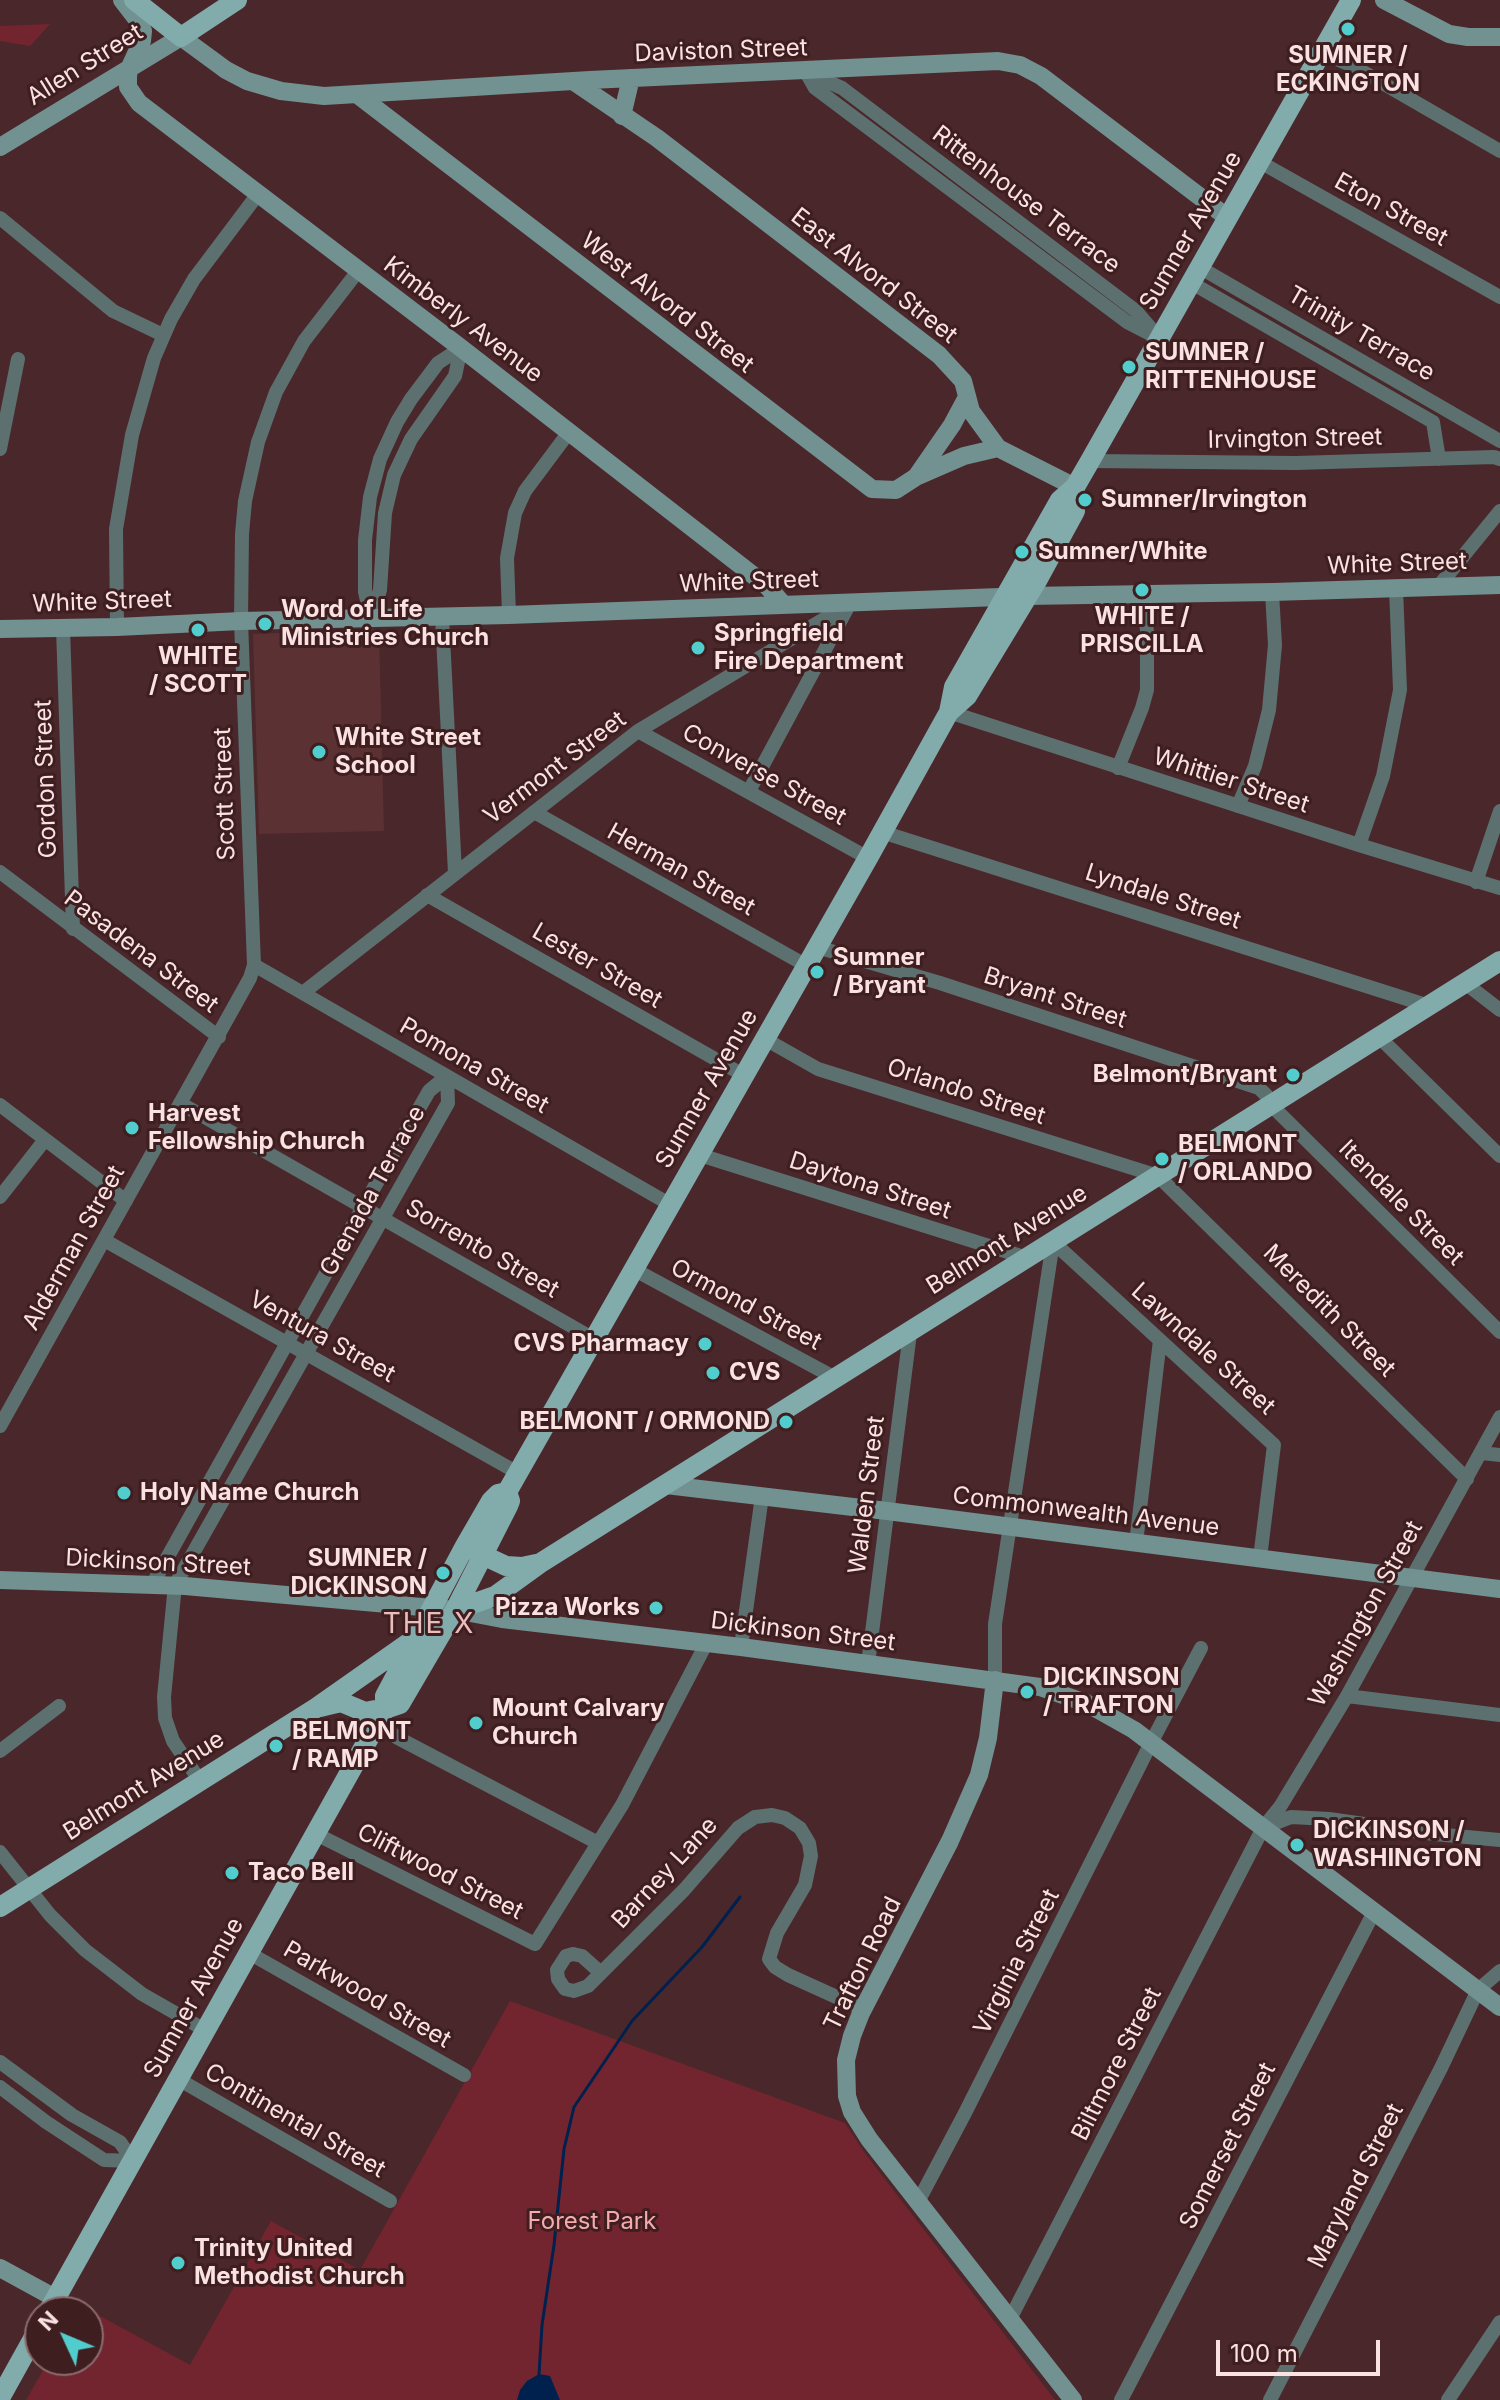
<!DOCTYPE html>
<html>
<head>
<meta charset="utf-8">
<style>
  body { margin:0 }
  #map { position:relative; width:1500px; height:2400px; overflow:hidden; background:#4a272a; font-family:Inter,sans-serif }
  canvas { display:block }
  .north { position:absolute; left:24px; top:2296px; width:80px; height:80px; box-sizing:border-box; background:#3f1e20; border:2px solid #8a6c6e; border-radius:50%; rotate:314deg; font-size:22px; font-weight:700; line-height:32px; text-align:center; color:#fae2e3 }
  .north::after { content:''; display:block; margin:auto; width:28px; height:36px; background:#52cdce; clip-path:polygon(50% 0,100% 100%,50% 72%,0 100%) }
  .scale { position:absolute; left:1216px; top:2340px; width:164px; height:36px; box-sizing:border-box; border:4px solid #fae2e3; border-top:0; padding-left:10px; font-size:24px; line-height:28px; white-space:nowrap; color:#fae2e3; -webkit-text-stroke:6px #3f1e20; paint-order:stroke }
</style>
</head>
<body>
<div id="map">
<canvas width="1500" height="2400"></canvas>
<div class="north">N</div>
<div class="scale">100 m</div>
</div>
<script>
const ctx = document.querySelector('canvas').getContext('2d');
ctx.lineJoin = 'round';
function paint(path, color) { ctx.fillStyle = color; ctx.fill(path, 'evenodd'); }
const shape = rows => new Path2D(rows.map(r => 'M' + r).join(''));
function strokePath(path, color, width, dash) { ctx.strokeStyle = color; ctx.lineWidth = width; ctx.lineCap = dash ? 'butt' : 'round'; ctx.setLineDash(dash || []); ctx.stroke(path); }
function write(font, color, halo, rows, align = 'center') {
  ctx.font = font + ' Inter,sans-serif'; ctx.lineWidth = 6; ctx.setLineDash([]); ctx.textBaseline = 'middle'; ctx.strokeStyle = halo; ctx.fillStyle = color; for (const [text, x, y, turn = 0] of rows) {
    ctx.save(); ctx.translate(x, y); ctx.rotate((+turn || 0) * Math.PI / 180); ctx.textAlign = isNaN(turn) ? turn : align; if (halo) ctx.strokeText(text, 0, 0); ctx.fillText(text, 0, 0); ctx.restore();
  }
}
const built = shape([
  [379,629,384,831,259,834,253,634]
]);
const green = shape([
  [50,24,30,46,0,41,0,26],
  [510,2001,845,2123,864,2152,1055,2400,26,2400,49,2360,88,2360,88,2312,76,2312,80,2305,190,2365,271,2221,360,2270]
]);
const water = shape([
  [539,2374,550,2376,560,2400,517,2400,520,2390,527,2381]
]);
const stream = shape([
  [539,2374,542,2325,554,2245,564,2149,574,2107,632,2021,702,1947,740,1897]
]);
const street = shape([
  [1321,52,1353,66,1500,151],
  [806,72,815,88,1127,322,1160,339],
  [806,72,842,88,1136,311,1154,332],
  [1260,162,1500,297],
  [0,218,113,311,163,335],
  [1199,267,1500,441],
  [1190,282,1433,422],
  [1433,422,1439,459],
  [0,449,18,359],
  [1090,461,1296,463,1494,457,1500,459],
  [1438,587,1500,511],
  [509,615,507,558,515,513,525,491,569,432],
  [442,617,455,873],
  [371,618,365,592,365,540,370,497,380,459,397,422,411,399,438,363,461,348],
  [371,618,380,590,385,513,394,475,411,439,455,376,461,348],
  [117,627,116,529,132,435,154,358,171,319,194,279,258,194],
  [63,628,73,929],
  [949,712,1359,845,1500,888],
  [638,731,868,858],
  [1118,768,1142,708,1147,690,1147,632,1144,595],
  [749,791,849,605],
  [1238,806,1255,766,1269,710,1275,645,1272,592],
  [534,812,807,966],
  [882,832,1429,1006],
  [1359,845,1383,776,1400,690,1396,588],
  [0,872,219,1037],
  [1476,882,1500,811],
  [427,895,745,1076],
  [817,947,940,983,1259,1088,1266,1095,1271,1105,1500,1332],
  [254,965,671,1205],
  [1465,983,1500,1010],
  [304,992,638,731,849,604],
  [1379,1037,1500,1156],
  [765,1039,818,1069,1158,1176,1467,1479],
  [180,1103,594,1339],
  [0,1105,126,1201],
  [700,1155,1027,1258],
  [0,1197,44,1141],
  [104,1240,518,1473],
  [1053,1242,1274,1445,1260,1558],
  [635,1270,837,1379],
  [0,1426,250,978,254,965,241,621,242,534,245,501,258,442,276,392,304,341,358,271],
  [1482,1453,1500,1455],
  [1136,1543,1160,1340],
  [152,1585,363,1207,429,1091,447,1076],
  [741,1647,762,1496],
  [868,1664,910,1333],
  [995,1680,995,1624,1053,1242],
  [1347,1696,1500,1715],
  [379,1720,387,1730,398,1738,598,1843],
  [0,1751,59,1706],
  [200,1781,173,1741,165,1718,164,1697,175,1585,448,1103,447,1076],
  [1263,1828,1291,1817,1329,1819,1434,1834,1500,1840],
  [316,1834,535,1944,622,1805,706,1644],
  [0,1852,50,1915,85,1950,142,1994,205,2030],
  [249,1953,464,2075],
  [601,1973,582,1956,573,1954,566,1956,557,1970,558,1979,565,1989,574,1991,588,1986,684,1890,738,1828,755,1817,772,1815,785,1818,800,1828,809,1843,811,1856,805,1885,777,1933,769,1959,775,1967,788,1975,863,2009],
  [0,2062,72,2115,120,2142,133,2161],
  [178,2079,390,2201],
  [0,2087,46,2122,104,2160,133,2161],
  [919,2200,965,2113,1151,1743,1201,1648],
  [1010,2319,1263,1828,1280,1807,1347,1696,1500,1417],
  [1121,2400,1374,1912],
  [1270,2400,1441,2068,1478,1990,1500,1971],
  [1448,2400,1500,2322]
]);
const secondary = shape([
  [122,0,139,22,143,31,142,41,129,69,128,77,128,87,139,103,461,348,767,586,782,603],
  [1384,0,1449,34,1468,37,1500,37],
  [573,81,657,138,939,355,963,381,971,411,998,448,1075,487],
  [358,95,872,489,896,490,916,477,952,425,967,397],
  [622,116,631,78],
  [0,147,181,37,226,70,247,81,281,91,324,96,590,80,998,61,1020,65,1041,76,1228,218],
  [918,476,964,456,998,448],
  [0,629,117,627,241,621,509,615,1027,596,1272,592,1500,585],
  [666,1485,887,1511,1500,1589],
  [0,1580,185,1586,455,1610,502,1619,741,1647,1040,1687,1086,1703,1134,1730,1500,2007],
  [995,1680,988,1738,979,1775,950,1841,861,2013,852,2036,846,2060,847,2096,852,2112,869,2139,1073,2400],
  [0,2268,55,2298]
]);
const primary = shape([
  [134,0,181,37,237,0],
  [949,712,967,696,1038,579,1075,511,1075,487],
  [472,1550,506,1566,522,1567,536,1564],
  [455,1610,495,1596,542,1562,1500,961],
  [320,1707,341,1702,365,1712,375,1710],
  [385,1709,400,1704,455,1610,508,1506,510,1501,507,1492,868,858,949,712,954,687,1060,500,1075,487,1090,461,1351,0],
  [0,1907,316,1708,410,1642],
  [48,2312,379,1720,385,1709,385,1696,465,1546,491,1501,498,1494,507,1492],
  [0,2398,40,2326]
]);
const markers = [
  [1348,29,8,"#52cdce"],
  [1129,367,8,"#52cdce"],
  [1085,500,8,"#52cdce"],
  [1022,552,8,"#52cdce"],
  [1142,590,8,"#52cdce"],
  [265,624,8,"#52cdce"],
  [198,630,8,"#52cdce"],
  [698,648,8,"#52cdce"],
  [319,752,8,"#52cdce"],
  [817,972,8,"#52cdce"],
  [1293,1075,8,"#52cdce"],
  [132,1128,8,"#52cdce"],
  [1162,1159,8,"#52cdce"],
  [705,1344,8,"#52cdce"],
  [713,1373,8,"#52cdce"],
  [786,1422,8,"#52cdce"],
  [124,1493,8,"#52cdce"],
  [443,1573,8,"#52cdce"],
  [656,1608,8,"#52cdce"],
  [1027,1692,8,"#52cdce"],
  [476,1723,8,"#52cdce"],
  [276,1746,8,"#52cdce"],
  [1297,1845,8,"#52cdce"],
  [232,1873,8,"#52cdce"],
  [178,2263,8,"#52cdce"]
];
const streetNames = [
  ["Daviston Street",721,51,-2],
  ["Allen Street",85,65,-32],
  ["Rittenhouse Terrace",1026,200,37],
  ["Eton Street",1391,210,29],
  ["Sumner Avenue",1191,231,-60],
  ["East Alvord Street",874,276,38],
  ["West Alvord Street",667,303,38],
  ["Kimberly Avenue",463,320,37],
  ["Trinity Terrace",1361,334,30],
  ["Irvington Street",1295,439,-1],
  ["White Street",1397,564,-2],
  ["White Street",749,582,-2],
  ["White Street",102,602,-2],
  ["Vermont Street",555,768,-37],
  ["Converse Street",764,775,29],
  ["Gordon Street",46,779,-92],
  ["Whittier Street",1231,781,18],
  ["Scott Street",225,794,-92],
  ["Herman Street",681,870,29],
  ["Lyndale Street",1163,897,18],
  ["Pasadena Street",141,952,37],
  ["Lester Street",597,966,30],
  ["Bryant Street",1055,998,18],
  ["Pomona Street",474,1066,30],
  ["Sumner Avenue",707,1089,-60],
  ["Orlando Street",966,1092,18],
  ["Daytona Street",870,1186,18],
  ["Grenada Terrace",373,1191,-61],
  ["Itendale Street",1401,1203,45],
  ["Belmont Avenue",1007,1240,-32],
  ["Alderman Street",74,1248,-61],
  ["Sorrento Street",482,1249,30],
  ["Ormond Street",746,1305,28],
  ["Meredith Street",1329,1311,45],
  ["Ventura Street",322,1337,29],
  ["Lawndale Street",1203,1349,42],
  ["Walden Street",867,1495,-83],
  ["Commonwealth Avenue",1086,1512,7],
  ["Dickinson Street",158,1563,3],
  ["Washington Street",1366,1614,-61],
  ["Dickinson Street",803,1632,7],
  ["Belmont Avenue",144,1786,-32],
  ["Cliftwood Street",440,1872,27],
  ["Barney Lane",665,1873,-47],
  ["Virginia Street",1017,1962,-63],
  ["Trafton Road",863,1964,-64],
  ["Parkwood Street",367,1995,30],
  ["Sumner Avenue",194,1998,-61],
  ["Biltmore Street",1117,2064,-63],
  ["Continental Street",295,2121,30],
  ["Somerset Street",1228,2146,-63],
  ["Maryland Street",1356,2186,-63]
];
const poiNames = [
  ["SUMNER /",1348,56,"center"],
  ["ECKINGTON",1348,84,"center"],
  ["SUMNER /",1145,353],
  ["RITTENHOUSE",1145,381],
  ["Sumner/Irvington",1101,500],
  ["Sumner/White",1038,552],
  ["Word of Life",281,610],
  ["Ministries Church",281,638],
  ["WHITE /",1142,617,"center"],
  ["PRISCILLA",1142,645,"center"],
  ["Springfield",714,634],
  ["Fire Department",714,662],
  ["WHITE",198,657,"center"],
  ["/ SCOTT",198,685,"center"],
  ["White Street",335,738],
  ["School",335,766],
  ["Sumner",833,958],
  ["/ Bryant",833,986],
  ["Belmont/Bryant",1277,1075,"right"],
  ["Harvest",148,1114],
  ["Fellowship Church",148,1142],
  ["BELMONT",1178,1145],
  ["/ ORLANDO",1178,1173],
  ["CVS Pharmacy",689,1344,"right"],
  ["CVS",729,1373],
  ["BELMONT / ORMOND",770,1422,"right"],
  ["Holy Name Church",140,1493],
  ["SUMNER /",427,1559,"right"],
  ["DICKINSON",427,1587,"right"],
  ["Pizza Works",640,1608,"right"],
  ["DICKINSON",1043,1678],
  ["/ TRAFTON",1043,1706],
  ["Mount Calvary",492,1709],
  ["Church",492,1737],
  ["BELMONT",292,1732],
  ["/ RAMP",292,1760],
  ["DICKINSON /",1313,1831],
  ["WASHINGTON",1313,1859],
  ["Taco Bell",248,1873],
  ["Trinity United",194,2249],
  ["Methodist Church",194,2277]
];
const parkNames = [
  ["Forest Park",592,2222]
];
const quarterNames = [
  ["THE X",429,1625]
];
paint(built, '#5b3134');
paint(green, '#73252f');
paint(water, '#00204d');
strokePath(stream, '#00204d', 3);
strokePath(street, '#5c7070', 14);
strokePath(secondary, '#729191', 18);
strokePath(primary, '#82abab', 20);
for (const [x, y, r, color] of markers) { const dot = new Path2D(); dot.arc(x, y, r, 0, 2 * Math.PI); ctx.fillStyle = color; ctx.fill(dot); strokePath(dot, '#3f1e20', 3); }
write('24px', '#fae2e3', '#3f1e20', streetNames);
write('bold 24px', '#fae2e3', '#3f1e20', poiNames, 'left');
write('24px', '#f5abae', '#3f1e20', parkNames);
ctx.letterSpacing = '2px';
write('28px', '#eabdbe', '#3f1e20', quarterNames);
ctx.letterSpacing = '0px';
</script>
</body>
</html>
